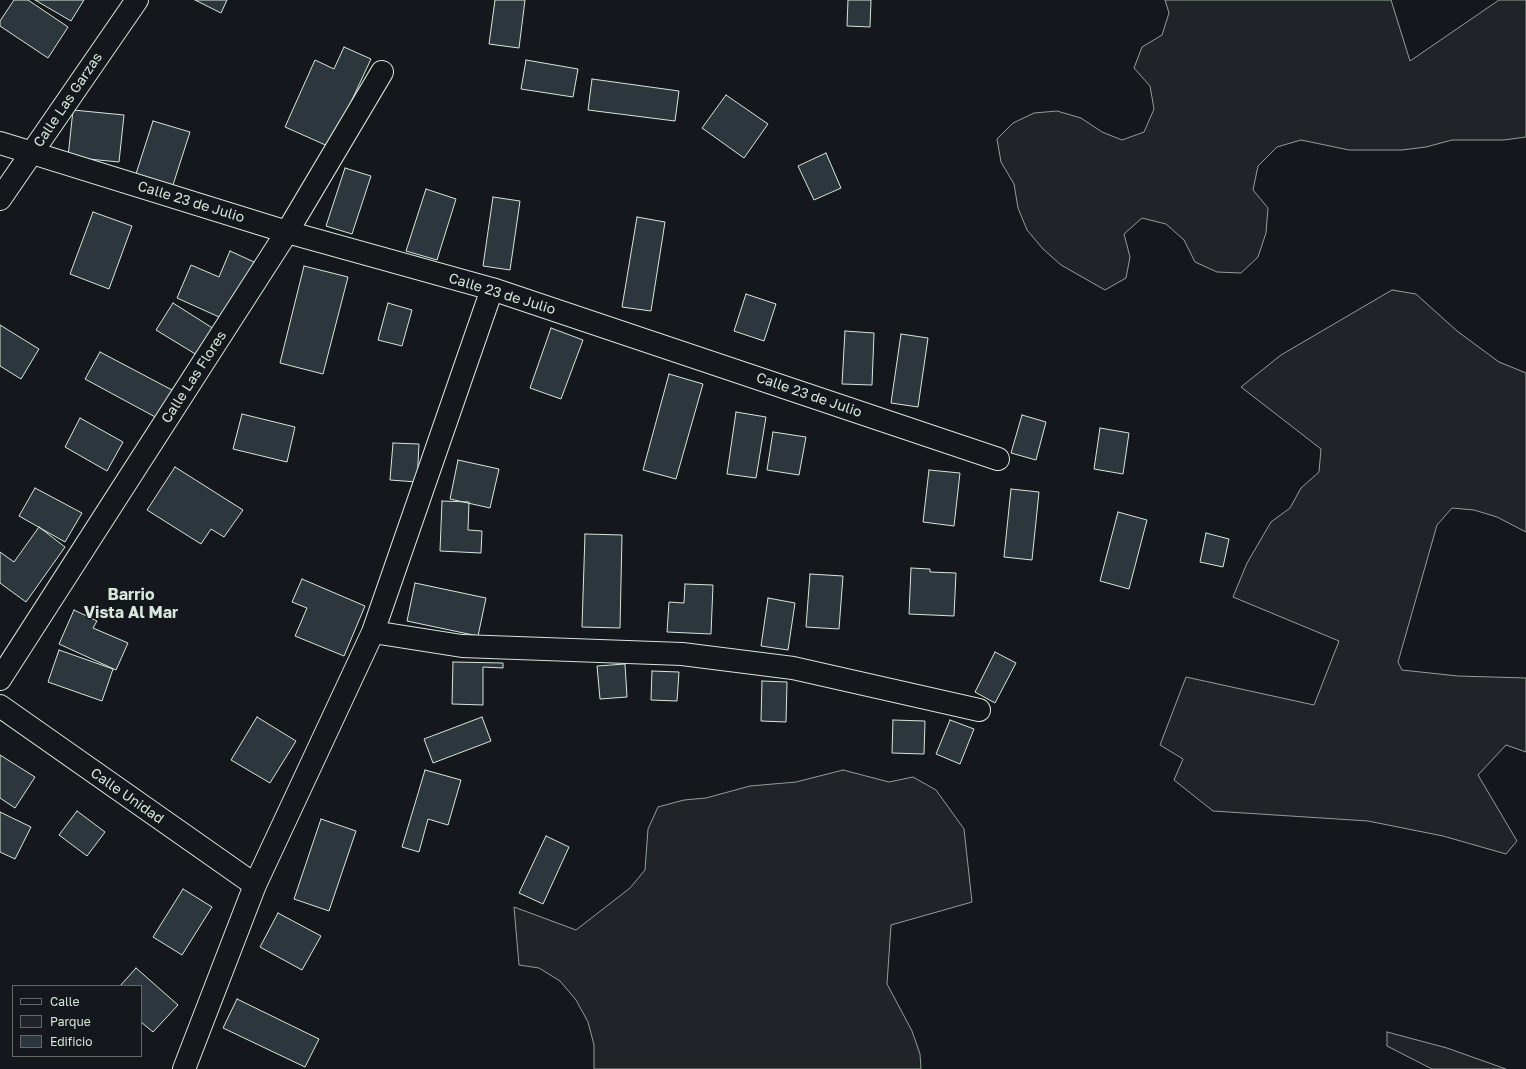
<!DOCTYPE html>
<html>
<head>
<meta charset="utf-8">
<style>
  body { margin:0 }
  #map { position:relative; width:1526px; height:1069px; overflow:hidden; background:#14181c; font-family:"Golos Text",sans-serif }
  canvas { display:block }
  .legend { position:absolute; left:12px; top:985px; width:130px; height:72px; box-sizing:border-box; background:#14181c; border:1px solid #626a69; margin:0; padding:5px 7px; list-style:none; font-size:12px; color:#d8e6dc }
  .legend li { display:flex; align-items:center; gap:8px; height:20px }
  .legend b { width:20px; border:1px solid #626a69 }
</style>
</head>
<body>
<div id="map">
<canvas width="1526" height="1069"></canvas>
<ul class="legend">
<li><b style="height:5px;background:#14181c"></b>Calle</li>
<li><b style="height:11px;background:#202428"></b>Parque</li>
<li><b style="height:11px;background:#2c363c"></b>Edificio</li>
</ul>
</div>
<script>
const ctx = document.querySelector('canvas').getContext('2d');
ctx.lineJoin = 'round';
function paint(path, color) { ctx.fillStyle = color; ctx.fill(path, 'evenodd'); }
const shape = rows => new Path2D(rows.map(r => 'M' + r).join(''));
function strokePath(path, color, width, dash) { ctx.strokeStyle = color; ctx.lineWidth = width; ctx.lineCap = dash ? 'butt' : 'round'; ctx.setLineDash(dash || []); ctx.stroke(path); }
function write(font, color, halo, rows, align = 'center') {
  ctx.font = font + ' "Golos Text",sans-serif'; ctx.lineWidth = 3; ctx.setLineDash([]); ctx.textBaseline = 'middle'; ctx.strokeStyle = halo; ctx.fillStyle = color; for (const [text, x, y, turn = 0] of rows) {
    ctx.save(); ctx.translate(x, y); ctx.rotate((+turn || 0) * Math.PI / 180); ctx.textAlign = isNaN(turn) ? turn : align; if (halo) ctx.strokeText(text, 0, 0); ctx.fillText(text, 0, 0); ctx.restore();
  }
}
const green = shape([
  [1165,0,1391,0,1410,61,1499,0,1526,0,1526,137,1504,140,1452,140,1426,147,1402,150,1349,150,1301,140,1277,147,1258,166,1253,190,1268,208,1266,233,1258,257,1241,273,1217,272,1195,262,1184,240,1166,224,1142,218,1124,234,1130,257,1126,278,1105,290,1061,265,1043,249,1027,230,1018,208,1014,184,1001,162,997,139,1013,123,1034,113,1057,111,1081,118,1102,132,1122,140,1144,132,1154,109,1150,86,1134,68,1142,47,1162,35,1169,13,1165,0],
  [1392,290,1416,294,1457,331,1499,362,1526,373,1526,532,1497,517,1474,510,1452,508,1437,525,1398,662,1402,670,1458,676,1526,678,1526,752,1506,745,1478,775,1517,841,1506,854,1443,836,1368,821,1213,811,1174,780,1183,759,1160,745,1186,677,1314,705,1339,641,1233,597,1247,563,1271,522,1290,508,1301,488,1319,472,1321,449,1241,387,1281,355,1392,290],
  [843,770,889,782,913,777,936,790,964,829,972,902,891,925,887,984,912,1031,920,1054,921,1069,594,1069,594,1045,588,1022,576,1000,560,981,539,968,519,965,514,907,576,930,630,888,645,870,648,829,658,807,684,800,706,798,750,786,796,782,843,770],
  [1387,1032,1447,1048,1506,1069,1432,1069,1387,1046,1387,1032]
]);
const building = shape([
  [14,0,28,0,68,27,48,58,0,26,0,21,14,0],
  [35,0,84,0,71,21,35,0],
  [195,0,227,0,221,13,195,0],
  [495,0,525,0,519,48,489,44,495,0],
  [848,0,871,0,870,27,847,26,848,0],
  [344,47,371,59,330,147,285,127,315,60,334,69,344,47],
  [526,60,578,69,573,97,521,89,526,60],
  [592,79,679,91,675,121,588,110,592,79],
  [726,95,768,124,744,158,702,128,726,95],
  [73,110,124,115,119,162,68,157,73,110],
  [153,121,190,132,172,188,135,177,153,121],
  [826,153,841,188,814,200,798,166,826,153],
  [345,168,371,176,352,234,326,226,345,168],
  [426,189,456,199,437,260,406,251,426,189],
  [493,197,520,201,510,270,483,266,493,197],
  [93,212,132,226,109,289,70,274,93,212],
  [637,217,665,222,651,311,622,307,637,217],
  [230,251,254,262,228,321,177,298,191,265,219,277,230,251],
  [304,266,348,277,323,374,280,363,304,266],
  [746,294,776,304,764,341,734,331,746,294],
  [173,303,214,329,197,355,156,330,173,303],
  [388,303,412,310,402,346,378,340,388,303],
  [0,325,39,349,21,379,0,366,0,325],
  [551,328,583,340,561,399,530,388,551,328],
  [845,331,874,333,872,385,842,384,845,331],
  [901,334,928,338,918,407,891,403,901,334],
  [100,352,174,391,159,419,85,379,100,352],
  [669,374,703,384,676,479,643,470,669,374],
  [736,412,766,417,756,478,727,474,736,412],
  [242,414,295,427,287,462,233,449,242,414],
  [1022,415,1046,422,1036,460,1011,453,1022,415],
  [80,418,123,442,107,471,65,447,80,418],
  [1100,428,1129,433,1123,474,1094,469,1100,428],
  [773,432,806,437,799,475,767,470,773,432],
  [393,443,419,444,417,482,390,480,393,443],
  [458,460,499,469,490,508,450,499,458,460],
  [175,467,243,510,224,537,211,529,201,544,147,510,175,467],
  [929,470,960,473,954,526,923,522,929,470],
  [35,488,82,513,65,542,19,516,35,488],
  [1011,489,1039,492,1032,560,1004,557,1011,489],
  [442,501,469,502,468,530,482,531,481,553,440,551,442,501],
  [1118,512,1147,520,1129,589,1100,581,1118,512],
  [39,527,65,547,26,602,0,583,0,552,14,562,39,527],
  [1206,533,1229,539,1223,567,1200,562,1206,533],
  [585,534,622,535,620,628,582,627,585,534],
  [911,568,930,569,930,572,956,573,954,616,909,614,911,568],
  [810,574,843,576,839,629,806,627,810,574],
  [302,579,365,606,344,656,295,636,307,608,292,602,302,579],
  [415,583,486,598,478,636,407,621,415,583],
  [685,584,713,585,711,634,667,632,669,602,684,603,685,584],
  [768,598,795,603,788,650,761,646,768,598],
  [74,610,97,621,93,628,128,643,116,670,59,644,74,610],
  [59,650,113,669,102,701,48,682,59,650],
  [995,652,1016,663,995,703,975,692,995,652],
  [453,662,503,663,503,668,483,667,483,705,452,704,453,662],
  [625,664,627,697,600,699,597,666,625,664],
  [652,671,679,672,677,701,651,700,652,671],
  [762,681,787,682,786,722,761,721,762,681],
  [257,717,296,741,270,783,231,760,257,717],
  [482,717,491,741,433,763,424,739,482,717],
  [893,720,925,721,924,754,892,753,893,720],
  [950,720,974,729,960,764,936,754,950,720],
  [0,755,35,777,15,808,0,798,0,755],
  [425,770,461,780,448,825,428,819,419,852,402,847,425,770],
  [77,811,105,832,87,856,59,835,77,811],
  [0,812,31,827,15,859,0,852,0,812],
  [321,819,356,831,329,911,294,899,321,819],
  [546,836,569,847,543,904,519,893,546,836],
  [183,889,212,907,182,955,153,937,183,889],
  [278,913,321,936,302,970,260,947,278,913],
  [136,968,178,1005,153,1032,141,1022,141,986,120,986,136,968],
  [237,999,319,1039,305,1067,223,1028,237,999]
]);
const street = shape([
  [0,143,287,232,492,289,998,459],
  [0,199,137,0],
  [373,632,462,646,682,654,793,668,979,710],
  [0,679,287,232,382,72],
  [0,706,255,885],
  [184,1069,255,885,373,632,492,289]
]);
const streetNames = [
  ["Calle Las Garzas",68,100,-56],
  ["Calle 23 de Julio",191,202,17],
  ["Calle 23 de Julio",502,294,17],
  ["Calle Las Flores",194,377,-57],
  ["Calle 23 de Julio",809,395,19],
  ["Calle Unidad",127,796,35]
];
const quarterNames = [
  ["Barrio",131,595],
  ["Vista Al Mar",131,613]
];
paint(green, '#202428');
strokePath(green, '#939e99', 1);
paint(building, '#2c363c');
strokePath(building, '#d8e6dc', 1);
strokePath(street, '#d8e6dc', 24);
strokePath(street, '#14181c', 22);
write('14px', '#d8e6dc', '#14181c', streetNames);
write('bold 16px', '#d8e6dc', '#14181c', quarterNames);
</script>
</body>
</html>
